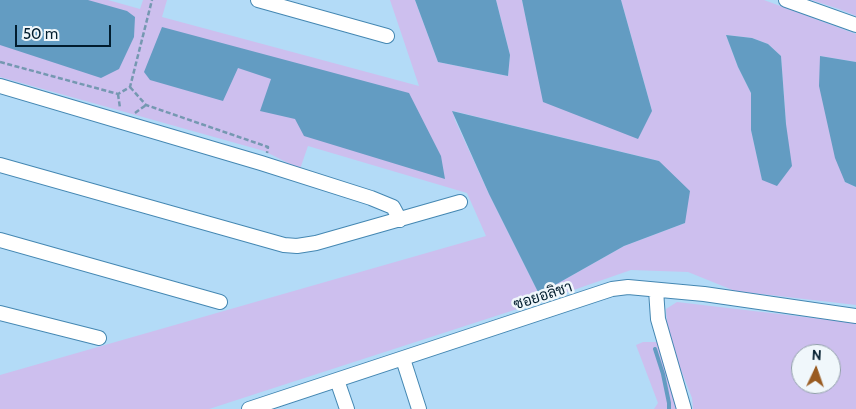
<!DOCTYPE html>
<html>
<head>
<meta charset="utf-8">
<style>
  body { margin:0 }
  #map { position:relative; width:856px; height:409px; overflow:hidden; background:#b3dbf7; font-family:Cabin,sans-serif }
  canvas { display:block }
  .north { position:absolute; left:791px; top:344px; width:50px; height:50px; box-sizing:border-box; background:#f0f7fb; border:1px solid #91a0a9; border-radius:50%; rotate:3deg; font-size:14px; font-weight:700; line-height:20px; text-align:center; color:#021d2e }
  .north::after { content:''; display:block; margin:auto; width:18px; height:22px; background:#995b21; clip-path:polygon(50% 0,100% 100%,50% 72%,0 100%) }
  .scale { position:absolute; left:15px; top:25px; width:96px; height:22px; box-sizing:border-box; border:2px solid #021d2e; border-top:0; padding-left:6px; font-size:15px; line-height:18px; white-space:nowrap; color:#021d2e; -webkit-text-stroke:4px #f0f7fb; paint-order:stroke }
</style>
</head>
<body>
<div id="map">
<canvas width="856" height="409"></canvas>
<div class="north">N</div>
<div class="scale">50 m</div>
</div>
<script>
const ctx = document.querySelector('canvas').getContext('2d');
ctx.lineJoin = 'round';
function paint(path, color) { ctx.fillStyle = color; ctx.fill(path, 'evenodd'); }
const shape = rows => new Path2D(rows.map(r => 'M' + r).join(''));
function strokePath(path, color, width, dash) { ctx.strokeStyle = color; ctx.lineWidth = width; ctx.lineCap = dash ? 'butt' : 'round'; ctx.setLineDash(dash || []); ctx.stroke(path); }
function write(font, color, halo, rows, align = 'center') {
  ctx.font = font + ' Cabin,Sarabun,sans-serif'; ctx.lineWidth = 5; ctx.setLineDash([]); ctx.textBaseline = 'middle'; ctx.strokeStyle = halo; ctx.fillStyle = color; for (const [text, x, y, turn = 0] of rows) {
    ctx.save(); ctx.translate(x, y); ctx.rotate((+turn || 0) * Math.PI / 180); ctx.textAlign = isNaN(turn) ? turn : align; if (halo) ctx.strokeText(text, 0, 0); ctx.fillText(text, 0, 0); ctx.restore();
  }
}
const green = shape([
  [0,0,108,0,140,9,143,0,167,0,162,17,419,86,390,0,415,0,438,62,508,76,510,55,496,0,522,0,544,102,652,111,621,0,764,0,856,34,856,62,820,56,845,182,856,187,856,305,735,291,688,272,631,270,542,301,209,409,0,409,0,375,486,236,467,193,308,146,300,169,264,151,0,77],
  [726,35,752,38,768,44,781,56,786,124,762,179,751,130,751,93,738,67],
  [453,111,659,161,685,223,624,246,539,294,489,194,455,120],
  [811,0,856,0,856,16,839,9],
  [677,302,856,323,856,409,693,409,692,398,679,365,667,325,666,309],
  [801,354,831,354,831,384,801,384],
  [643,342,657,342,668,368,677,409,654,409,658,403,636,345]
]);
const water = shape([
  [0,0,88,0,127,11,135,17,134,37,119,69,101,78,0,45],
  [415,0,496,0,510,55,508,76,438,62],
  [522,0,621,0,652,111,638,139,543,102],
  [162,27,409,93,441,156,445,179,304,136,295,119,260,111,271,79,238,68,223,101,150,80,144,72],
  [726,35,752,38,768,44,781,56,786,124,792,166,777,186,762,180,751,130,751,93,738,67],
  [820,56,856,62,856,187,845,182,835,158,819,86],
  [452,111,659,161,690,191,685,223,624,246,539,294,489,194]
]);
const stream = shape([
  [655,349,663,374,669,403,669,409]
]);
const path = shape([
  [0,62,118,94,130,87,152,0],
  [130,87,146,105,268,147,267,153],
  [118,94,120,108],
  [135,113,146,105]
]);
const minor = shape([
  [258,0,387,36],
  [786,0,856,25],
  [0,86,261,163,371,198,393,207,400,220],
  [0,165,284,245,297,246,316,243,460,202],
  [0,240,220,302],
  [656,290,658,319,684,409],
  [0,313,99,338],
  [403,359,419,409],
  [337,380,347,409],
  [249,409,612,289,628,287,704,294,856,316]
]);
const streetNames = [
  ["ซอยอลิชา",543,296,-18]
];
paint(green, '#cdbfee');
paint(water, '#639cc2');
strokePath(stream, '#639cc2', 4);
strokePath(minor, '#4487b2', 16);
strokePath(path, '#7598b1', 2.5, [5, 2.5]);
strokePath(minor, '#fff', 14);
write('15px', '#021d2e', '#f0f7fb', streetNames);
</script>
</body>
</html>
